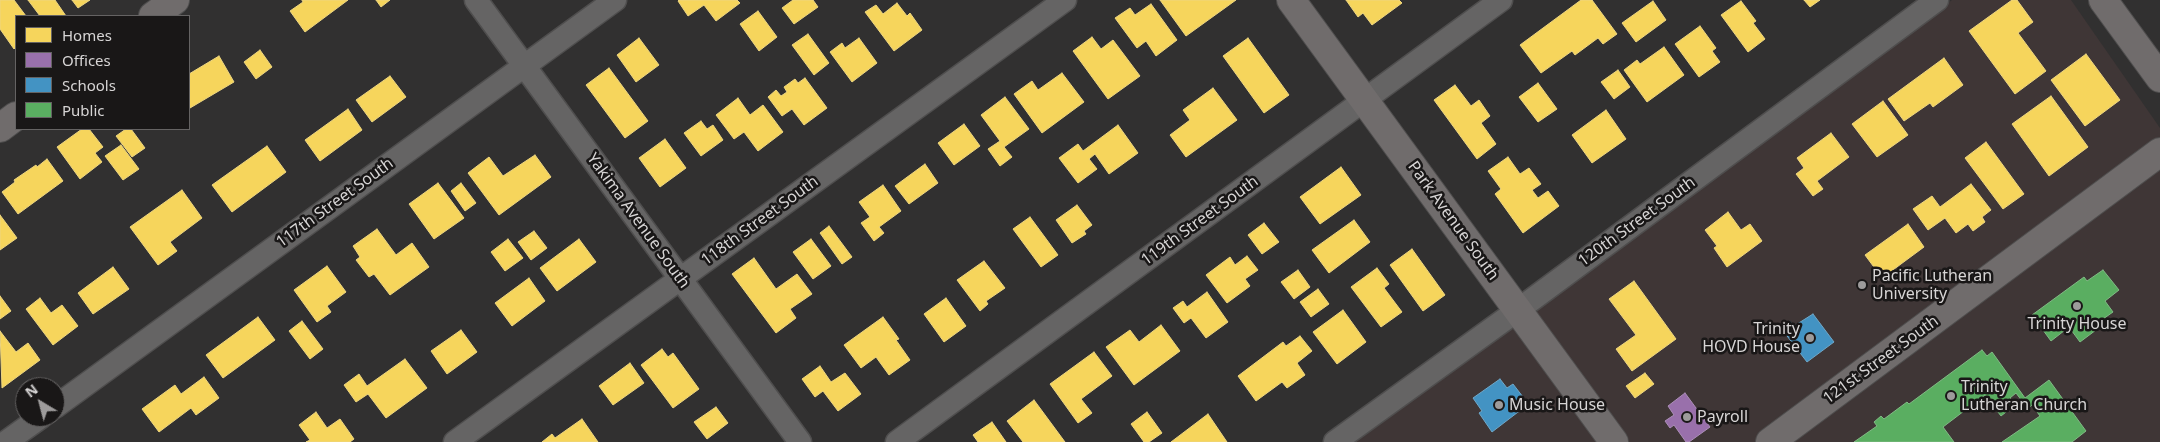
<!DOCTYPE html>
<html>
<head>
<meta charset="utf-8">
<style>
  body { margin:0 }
  #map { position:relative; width:2160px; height:442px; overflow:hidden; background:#313030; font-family:"Noto Sans",sans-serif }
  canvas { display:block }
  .legend { position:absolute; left:15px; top:15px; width:175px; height:115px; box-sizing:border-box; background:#191717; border:1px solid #656363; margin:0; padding:6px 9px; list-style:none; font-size:15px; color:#d7d5d5 }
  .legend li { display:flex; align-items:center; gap:10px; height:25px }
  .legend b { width:25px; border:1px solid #656363 }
  .north { position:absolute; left:15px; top:377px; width:50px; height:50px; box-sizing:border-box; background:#191717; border:1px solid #656363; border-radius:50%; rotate:323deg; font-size:14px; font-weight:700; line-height:20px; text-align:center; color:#d7d5d5 }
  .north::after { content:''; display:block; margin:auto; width:18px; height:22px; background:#9d9b9b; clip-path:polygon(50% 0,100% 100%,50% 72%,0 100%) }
</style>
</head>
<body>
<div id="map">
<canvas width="2160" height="442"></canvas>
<ul class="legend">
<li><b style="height:14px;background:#f6d55c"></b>Homes</li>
<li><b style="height:14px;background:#9970ab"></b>Offices</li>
<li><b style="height:14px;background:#4393c3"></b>Schools</li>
<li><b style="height:14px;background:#5aae61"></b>Public</li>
</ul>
<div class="north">N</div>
</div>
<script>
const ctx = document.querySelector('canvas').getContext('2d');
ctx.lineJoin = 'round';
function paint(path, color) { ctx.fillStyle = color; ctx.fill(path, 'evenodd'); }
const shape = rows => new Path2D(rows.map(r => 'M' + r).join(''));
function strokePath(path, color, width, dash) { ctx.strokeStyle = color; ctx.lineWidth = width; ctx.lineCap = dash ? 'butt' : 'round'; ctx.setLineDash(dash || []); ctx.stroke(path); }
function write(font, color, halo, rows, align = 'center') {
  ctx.font = font + ' "Noto Sans",sans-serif'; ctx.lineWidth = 5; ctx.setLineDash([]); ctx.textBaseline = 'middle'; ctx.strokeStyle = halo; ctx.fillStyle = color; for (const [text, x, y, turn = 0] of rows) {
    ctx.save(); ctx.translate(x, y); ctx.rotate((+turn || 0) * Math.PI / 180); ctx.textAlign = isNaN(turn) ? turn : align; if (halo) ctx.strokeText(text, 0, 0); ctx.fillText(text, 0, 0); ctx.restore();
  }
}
const built = shape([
  [1952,0,2071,0,2160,128,2160,442,1350,442]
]);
const homes = shape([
  [0,0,14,0,26,16,16,16,16,47,14,49,0,29,0,0],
  [28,0,55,0,66,16,40,16,28,0],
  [72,0,90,0,78,8,72,0],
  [302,0,348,0,305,32,290,11,303,2,302,0],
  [376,0,390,0,381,7,376,0],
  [679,0,737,0,740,3,716,21,704,5,688,16,678,1,679,0],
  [793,0,813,0,818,7,794,24,782,8,793,0],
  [1160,0,1236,0,1186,36,1160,0],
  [1346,0,1399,0,1402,3,1372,25,1363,13,1358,17,1346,0],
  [1581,0,1592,0,1617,34,1603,44,1598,38,1575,55,1572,51,1541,73,1520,45,1581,0],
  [1804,0,1820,0,1810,7,1804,0],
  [2012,0,2017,0,2033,22,2018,33,2046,71,2015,94,1969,31,2012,0],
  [1653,1,1666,20,1636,42,1622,23,1653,1],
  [1741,1,1756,21,1753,23,1765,39,1748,52,1721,15,1741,1],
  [897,3,907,16,910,13,922,30,894,51,865,12,876,5,883,14,897,3],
  [1151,4,1177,40,1156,56,1146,41,1137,48,1115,18,1130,8,1135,15,1151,4],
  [758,11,777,37,759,51,740,24,758,11],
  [1700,26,1716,48,1712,51,1720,62,1699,77,1675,44,1700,26],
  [808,34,829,63,814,75,792,45,808,34],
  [1092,37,1101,49,1113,40,1140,76,1108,99,1073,51,1092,37],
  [639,38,659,65,636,82,617,55,639,38],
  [859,38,877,63,852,82,830,52,842,43,845,48,859,38],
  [1248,38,1289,95,1264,113,1223,56,1248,38],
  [1664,47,1684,75,1647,102,1624,70,1637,60,1640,64,1664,47],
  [260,50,272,67,256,79,244,62,260,50],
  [2086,54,2120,100,2085,126,2051,80,2086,54],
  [219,56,234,82,190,108,189,105,189,74,219,56],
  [1944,58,1963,85,1933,107,1930,103,1904,121,1888,99,1944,58],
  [609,68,648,121,625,138,586,85,609,68],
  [1618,70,1630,87,1614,99,1601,82,1618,70],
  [1062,73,1084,102,1042,133,1014,94,1032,81,1038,90,1062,73],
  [390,76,406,97,372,122,356,100,390,76],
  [805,78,827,108,804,125,792,109,782,116,768,97,776,90,781,96,787,92,784,87,795,79,798,83,805,78],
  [1538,83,1557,109,1538,122,1519,97,1538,83],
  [1455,85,1471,106,1479,100,1490,116,1481,123,1496,144,1477,159,1434,100,1455,85],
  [1213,88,1237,120,1186,157,1170,135,1190,120,1183,110,1213,88],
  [2051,96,2088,147,2049,176,2012,124,2051,96],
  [1005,97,1029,129,1004,147,1012,157,1000,166,988,149,1000,141,981,115,1005,97],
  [738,98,750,115,763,105,783,132,758,151,744,132,734,139,716,115,738,98],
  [1883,101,1908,135,1877,157,1852,124,1883,101],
  [348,109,362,130,320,161,305,140,348,109],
  [1606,110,1626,139,1592,163,1572,135,1606,110],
  [701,121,707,129,713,125,723,140,701,156,684,133,701,121],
  [964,124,980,146,954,165,938,143,964,124],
  [1118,125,1138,153,1109,174,1095,154,1089,159,1097,169,1078,183,1059,158,1078,144,1083,151,1118,125],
  [82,129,89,129,103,147,95,153,102,162,80,179,57,147,82,129],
  [126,129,131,129,145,148,132,157,116,136,126,129],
  [1831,133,1849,157,1817,181,1823,189,1813,196,1796,174,1804,168,1797,158,1831,133],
  [665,139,686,168,660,187,639,158,665,139],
  [1986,142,2024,194,2003,209,1965,158,1986,142],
  [121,145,139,169,123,180,105,156,121,145],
  [267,146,286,172,232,212,212,185,267,146],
  [535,155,551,177,499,215,468,173,489,157,503,176,535,155],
  [1508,157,1520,174,1529,168,1541,184,1532,190,1538,198,1548,191,1559,206,1523,233,1495,194,1501,189,1488,171,1508,157],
  [47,159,63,181,18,214,2,192,15,182,14,180,36,165,37,167,47,159],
  [925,164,938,183,909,204,895,186,925,164],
  [1341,167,1361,195,1320,224,1300,197,1341,167],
  [438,183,464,218,434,239,409,204,438,183],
  [461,183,476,203,465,211,451,191,461,183],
  [1971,184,1991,210,1982,217,1985,222,1973,231,1968,224,1956,233,1945,218,1928,230,1913,209,1932,196,1940,207,1971,184],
  [883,185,901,211,879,227,884,233,874,241,861,223,870,217,859,202,883,185],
  [182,190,202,218,170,242,177,251,158,265,130,227,182,190],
  [1077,205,1092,225,1084,231,1086,234,1072,243,1056,220,1077,205],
  [1728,212,1741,230,1750,224,1762,241,1727,267,1714,248,1717,246,1705,230,1728,212],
  [0,215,17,238,0,250,0,215],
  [1030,217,1058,255,1041,267,1013,229,1030,217],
  [1354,220,1370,242,1329,273,1312,250,1354,220],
  [1264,223,1279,242,1262,254,1248,235,1264,223],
  [1908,224,1924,247,1882,278,1865,255,1908,224],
  [829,226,852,257,842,264,820,233,829,226],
  [377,229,396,255,412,243,429,267,390,295,374,274,369,277,356,260,360,257,353,246,377,229],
  [534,231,547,248,531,260,518,242,534,231],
  [508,239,523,258,505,271,491,252,508,239],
  [579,239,596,262,557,291,540,268,579,239],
  [811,239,831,266,813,279,793,252,811,239],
  [1412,249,1445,295,1423,311,1390,265,1412,249],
  [1247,256,1258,270,1245,279,1250,286,1227,303,1206,275,1230,257,1235,265,1247,256],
  [754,258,776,289,797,274,812,294,790,309,796,318,776,333,732,274,754,258],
  [984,261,1005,288,986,301,988,304,980,311,957,280,984,261],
  [327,266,346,292,327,306,331,312,317,322,294,290,327,266],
  [113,267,129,289,93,314,78,293,113,267],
  [1377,268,1389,284,1384,288,1402,312,1381,327,1351,287,1377,268],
  [1298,270,1310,287,1294,299,1281,282,1298,270],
  [529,278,545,301,512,326,495,303,529,278],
  [1634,281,1676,339,1632,371,1616,349,1636,335,1609,299,1634,281],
  [1318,289,1329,304,1311,317,1300,302,1318,289],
  [1207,292,1228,322,1206,338,1191,318,1184,323,1173,308,1183,301,1187,307,1207,292],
  [0,296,11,311,0,319,0,296],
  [40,298,51,313,62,305,78,326,53,345,26,309,40,298],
  [946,298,966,326,944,342,924,314,946,298],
  [1343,310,1366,342,1337,364,1313,332,1343,310],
  [258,317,275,340,223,378,206,355,258,317],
  [883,317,899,339,896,340,910,360,889,375,876,357,861,368,844,345,883,317],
  [302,321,323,349,310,359,289,331,302,321],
  [1161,325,1180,351,1134,385,1106,347,1130,330,1139,342,1161,325],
  [461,330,477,352,447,374,431,351,461,330],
  [0,331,16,352,28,343,40,360,2,388,0,331],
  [1300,336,1312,351,1297,363,1305,375,1287,388,1282,382,1256,401,1238,376,1283,342,1286,346,1300,336],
  [662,349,668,357,673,353,699,389,673,408,641,365,662,349],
  [1094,352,1112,376,1081,399,1092,413,1078,423,1050,384,1094,352],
  [405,359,427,388,386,418,368,394,356,402,344,385,359,374,367,386,405,359],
  [630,363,644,383,613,405,599,386,630,363],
  [820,366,831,382,845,373,861,394,838,411,823,391,815,397,802,379,820,366],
  [1645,373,1654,384,1635,398,1626,386,1645,373],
  [204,377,219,398,196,415,191,408,159,432,142,409,175,385,181,394,204,377],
  [1034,400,1065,442,1023,442,1007,421,1034,400],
  [716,407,728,423,707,439,694,422,716,407],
  [316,412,327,428,340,419,354,439,350,442,306,442,310,440,299,425,316,412],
  [1147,412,1162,433,1149,442,1144,442,1131,424,1147,412],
  [1208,414,1227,442,1171,442,1208,414],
  [582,419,598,442,542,442,552,434,555,438,582,419],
  [992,422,1006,442,978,442,973,435,992,422]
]);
const offices = shape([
  [1685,393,1710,427,1689,442,1686,442,1674,425,1670,428,1665,421,1674,415,1668,406,1685,393]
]);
const schools = shape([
  [1813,314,1834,342,1807,362,1781,328,1790,321,1794,326,1813,314],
  [1500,379,1507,388,1513,384,1523,397,1517,402,1522,409,1492,432,1479,413,1482,411,1473,398,1500,379]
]);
const public = shape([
  [2103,270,2119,290,2105,301,2113,312,2093,326,2096,330,2080,342,2069,327,2051,341,2032,315,2084,277,2087,281,2103,270],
  [1982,350,1987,356,1992,352,2025,398,2049,380,2086,431,2072,442,2002,442,2040,416,2032,405,2028,409,2016,393,2010,398,2015,405,2001,416,1985,395,1943,427,1954,442,1854,442,1877,426,1874,422,1881,416,1884,419,1907,402,1909,404,1982,350]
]);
const street = shape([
  [476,0,800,442],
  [55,407,615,0],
  [6,442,41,417],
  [455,442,1065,0],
  [897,442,1501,0],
  [1335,442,1518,310,1937,0]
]);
const secondary = shape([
  [1291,0,1614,442],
  [2103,0,2160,78],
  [153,16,175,0],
  [0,128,16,116],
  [1770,442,2160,152]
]);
const markers = [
  [1862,285,5,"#9d9b9b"],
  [2077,306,5,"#9d9b9b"],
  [1810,338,5,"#9d9b9b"],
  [1951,396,5,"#9d9b9b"],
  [1499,405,5,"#9d9b9b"],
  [1687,417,5,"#9d9b9b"]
];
const streetNames = [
  ["117th Street South",335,203,-36],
  ["Yakima Avenue South",638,221,54],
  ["118th Street South",760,221,-36],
  ["119th Street South",1200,221,-36],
  ["Park Avenue South",1453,221,54],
  ["120th Street South",1637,222,-36],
  ["121st Street South",1881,360,-36]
];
const poiNames = [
  ["Pacific Lutheran",1872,276],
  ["University",1872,294],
  ["Trinity House",2077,324,"center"],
  ["Trinity",1800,329,"right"],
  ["HOVD House",1800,347,"right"],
  ["Trinity",1961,387],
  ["Lutheran Church",1961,405],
  ["Music House",1509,405],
  ["Payroll",1697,417]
];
paint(built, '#3f3636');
paint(homes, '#f6d55c');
strokePath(homes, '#edd580', 1);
paint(offices, '#9970ab');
strokePath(offices, '#ac8eb8', 1);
paint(schools, '#4393c3');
strokePath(schools, '#6fa7c8', 1);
paint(public, '#5aae61');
strokePath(public, '#80ba84', 1);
strokePath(street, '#4f4e4e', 25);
strokePath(secondary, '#4f4e4e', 30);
strokePath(street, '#656464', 22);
strokePath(secondary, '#706c6c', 28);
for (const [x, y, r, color] of markers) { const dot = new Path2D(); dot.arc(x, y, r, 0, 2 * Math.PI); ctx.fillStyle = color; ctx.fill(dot); strokePath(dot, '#191717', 2); }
write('16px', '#d7d5d5', '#191717', streetNames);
write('16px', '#d7d5d5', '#191717', poiNames, 'left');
</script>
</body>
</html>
